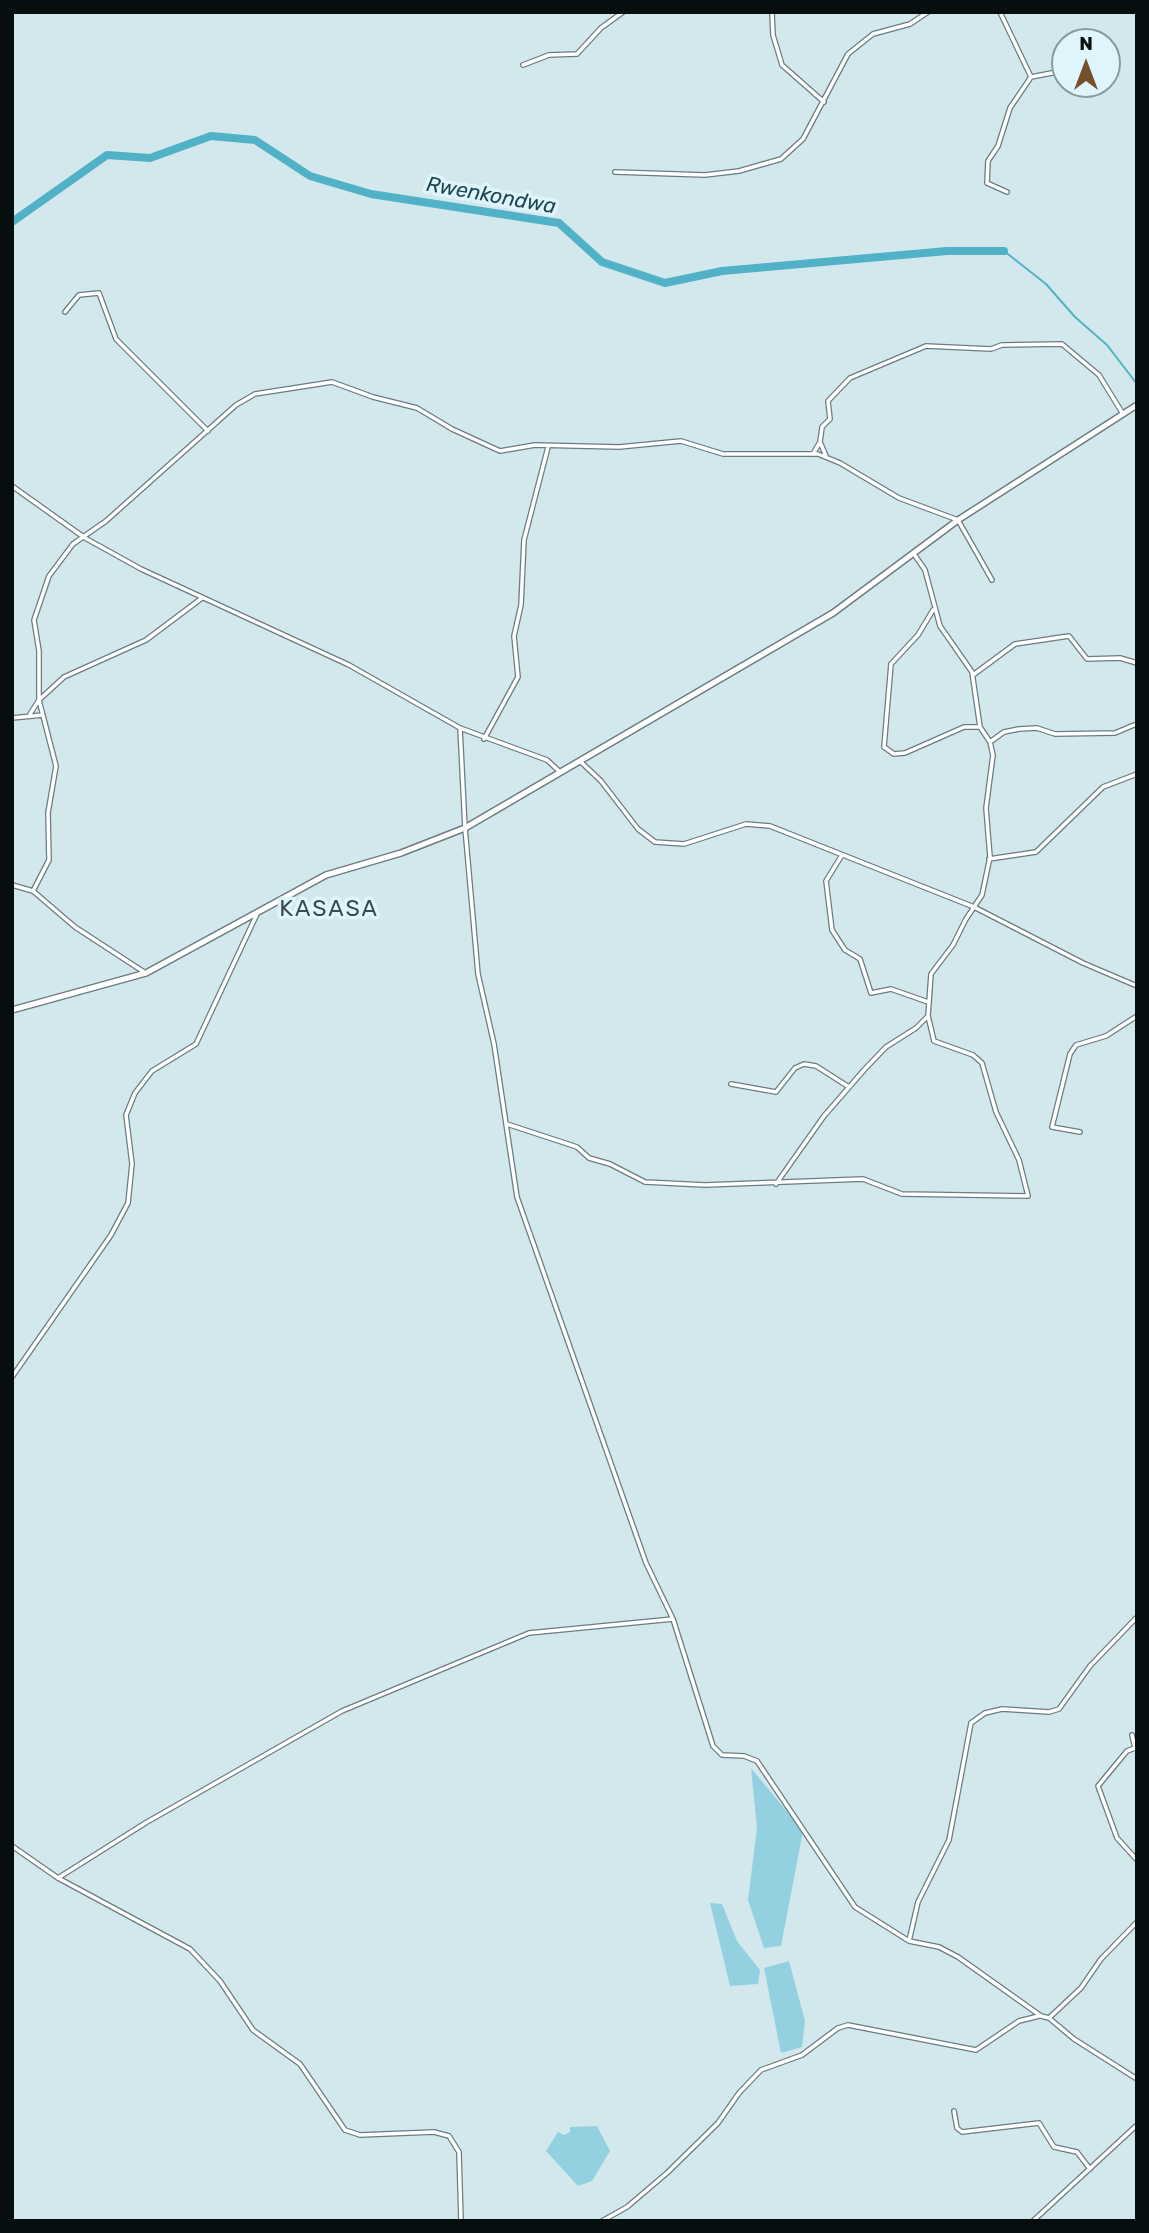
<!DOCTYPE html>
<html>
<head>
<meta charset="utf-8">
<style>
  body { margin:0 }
  #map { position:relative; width:1149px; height:2233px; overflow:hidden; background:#d3e8ed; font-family:Rubik,sans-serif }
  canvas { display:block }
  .frame { position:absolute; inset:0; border:14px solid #070e10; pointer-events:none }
  .north { position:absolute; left:1051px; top:28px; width:70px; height:70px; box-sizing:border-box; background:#e0f5fb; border:2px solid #89999d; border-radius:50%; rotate:0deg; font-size:19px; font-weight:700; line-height:28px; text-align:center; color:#070e10 }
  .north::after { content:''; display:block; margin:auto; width:24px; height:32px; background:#75512b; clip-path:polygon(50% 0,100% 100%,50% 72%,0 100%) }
</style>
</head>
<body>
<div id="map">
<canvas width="1149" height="2233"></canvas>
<div class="frame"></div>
<div class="north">N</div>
</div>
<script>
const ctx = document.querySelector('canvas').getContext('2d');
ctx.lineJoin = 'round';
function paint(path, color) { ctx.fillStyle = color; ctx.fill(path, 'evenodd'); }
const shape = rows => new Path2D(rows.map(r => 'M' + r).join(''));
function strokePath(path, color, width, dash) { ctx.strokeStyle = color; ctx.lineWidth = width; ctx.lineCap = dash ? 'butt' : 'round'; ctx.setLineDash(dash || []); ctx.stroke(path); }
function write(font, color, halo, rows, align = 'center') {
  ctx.font = font + ' Rubik,sans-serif'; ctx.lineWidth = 7; ctx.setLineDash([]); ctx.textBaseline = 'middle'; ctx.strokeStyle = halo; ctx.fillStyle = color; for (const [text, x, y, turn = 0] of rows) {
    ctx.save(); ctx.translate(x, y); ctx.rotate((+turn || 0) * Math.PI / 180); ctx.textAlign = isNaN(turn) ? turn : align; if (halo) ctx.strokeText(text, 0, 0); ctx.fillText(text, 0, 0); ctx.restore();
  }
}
const green = shape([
  [751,1768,803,1831,781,1946,764,1948,748,1900,757,1828],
  [710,1903,722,1904,737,1941,760,1970,758,1984,730,1986],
  [789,1961,805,2021,802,2047,781,2053,764,1968],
  [597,2126,610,2151,592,2181,578,2186,546,2151,558,2132,564,2135,570,2132,570,2127]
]);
const stream = shape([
  [1004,251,1046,284,1075,317,1107,345,1137,384]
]);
const river = shape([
  [12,222,107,155,150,158,211,136,255,140,310,176,371,194,559,223,602,262,665,283,722,271,947,251,1004,251]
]);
const street = shape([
  [772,12,773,35,782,65,824,102],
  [1000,12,1031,77],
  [523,65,549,55,577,54,601,28,623,12],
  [615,172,705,175,739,171,781,159,803,139,848,54,873,34,910,24,928,12],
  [1007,192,987,183,988,161,998,146,1010,108,1031,77,1062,71],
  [65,312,79,295,99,293,116,339,208,431],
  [820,442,826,456],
  [813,454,820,442,822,427,830,419,828,401,850,378,926,346,991,349,1002,345,1062,344,1099,375,1123,414],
  [12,486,85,538,141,569,349,665,460,728,547,760,560,772],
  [933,610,918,635,891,664,884,747,894,754,905,753,964,727,980,727],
  [973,675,1015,644,1069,636,1087,659,1120,658,1137,663],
  [30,714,39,700,64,677,146,640,202,598],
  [12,718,43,715],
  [460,728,465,828,478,974,494,1044,517,1197,646,1563,673,1619,713,1746,722,1755,744,1756,757,1761,855,1907,909,1941,939,1947,958,1957,1041,2016,1049,2018,1074,2039,1137,2079],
  [484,739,518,677,514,636,521,605,524,540,548,447],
  [990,742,1004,732,1019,729,1037,728,1055,734,1115,733,1134,725],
  [581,762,601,781,638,829,655,842,684,844,746,824,770,826,974,907,1083,963,1137,986],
  [842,855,826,881,832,930,845,950,860,959,871,993,891,989,928,1002],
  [989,859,1036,852,1103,787,1137,774],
  [12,885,33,891,75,927,144,972],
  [33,891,49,860,48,813,56,766,39,700,39,651,34,620,49,576,73,544,106,521,236,405,255,394,332,382,373,397,417,408,452,429,500,451,535,445,619,447,681,441,723,454,818,454,840,463,899,498,958,520,992,580],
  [731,1084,776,1092,795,1068,804,1064,816,1066,849,1087],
  [507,1124,577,1147,589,1158,610,1164,645,1182,705,1185,863,1179,902,1194,1028,1196,1019,1160,996,1112,982,1063,973,1055,934,1041,928,1016,931,974,953,945,966,919,982,895,990,857,986,808,993,755,990,742,980,727,972,672,940,626,925,570,914,554],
  [1080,1132,1052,1127,1070,1054,1076,1045,1106,1036,1137,1016],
  [776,1184,824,1116,864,1070,886,1047,916,1028,928,1016],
  [12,1377,111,1235,128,1203,132,1164,126,1115,135,1093,152,1071,196,1044,257,914],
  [1132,1735,1135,1748,1127,1751,1098,1786,1117,1838,1137,1860],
  [12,1846,58,1878,190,1949,220,1981,253,2030,300,2064,345,2130,360,2135,434,2132,449,2136,459,2152,461,2221],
  [58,1878,147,1822,342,1711,529,1633,673,1619],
  [909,1941,918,1902,949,1840,971,1723,985,1713,1002,1709,1049,1712,1059,1709,1090,1666,1137,1617],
  [1049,2018,1081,1988,1101,1959,1137,1922],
  [954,2111,957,2128,962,2132,1039,2123,1054,2147,1077,2152,1090,2169],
  [602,2221,627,2207,667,2173,718,2123,739,2093,761,2070,802,2055,838,2028,848,2025,976,2050,1019,2021,1039,2016],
  [1033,2221,1137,2125]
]);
const secondary = shape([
  [12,1010,146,973,326,875,401,853,465,828,833,613,958,520,1137,405]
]);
const waterNames = [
  ["Rwenkondwa",491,196,10]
];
const quarterNames = [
  ["KASASA",329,909]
];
paint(green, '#93d1e0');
strokePath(stream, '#50b1c7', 2);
strokePath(river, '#50b1c7', 8);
strokePath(street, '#6a7c81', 6);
strokePath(secondary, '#6a7c81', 8);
strokePath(street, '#fff', 3.5);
strokePath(secondary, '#fff', 5);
write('italic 21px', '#1c4751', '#e0f5fb', waterNames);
ctx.letterSpacing = '2px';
write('23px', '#384a4e', '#e0f5fb', quarterNames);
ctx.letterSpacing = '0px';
</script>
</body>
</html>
